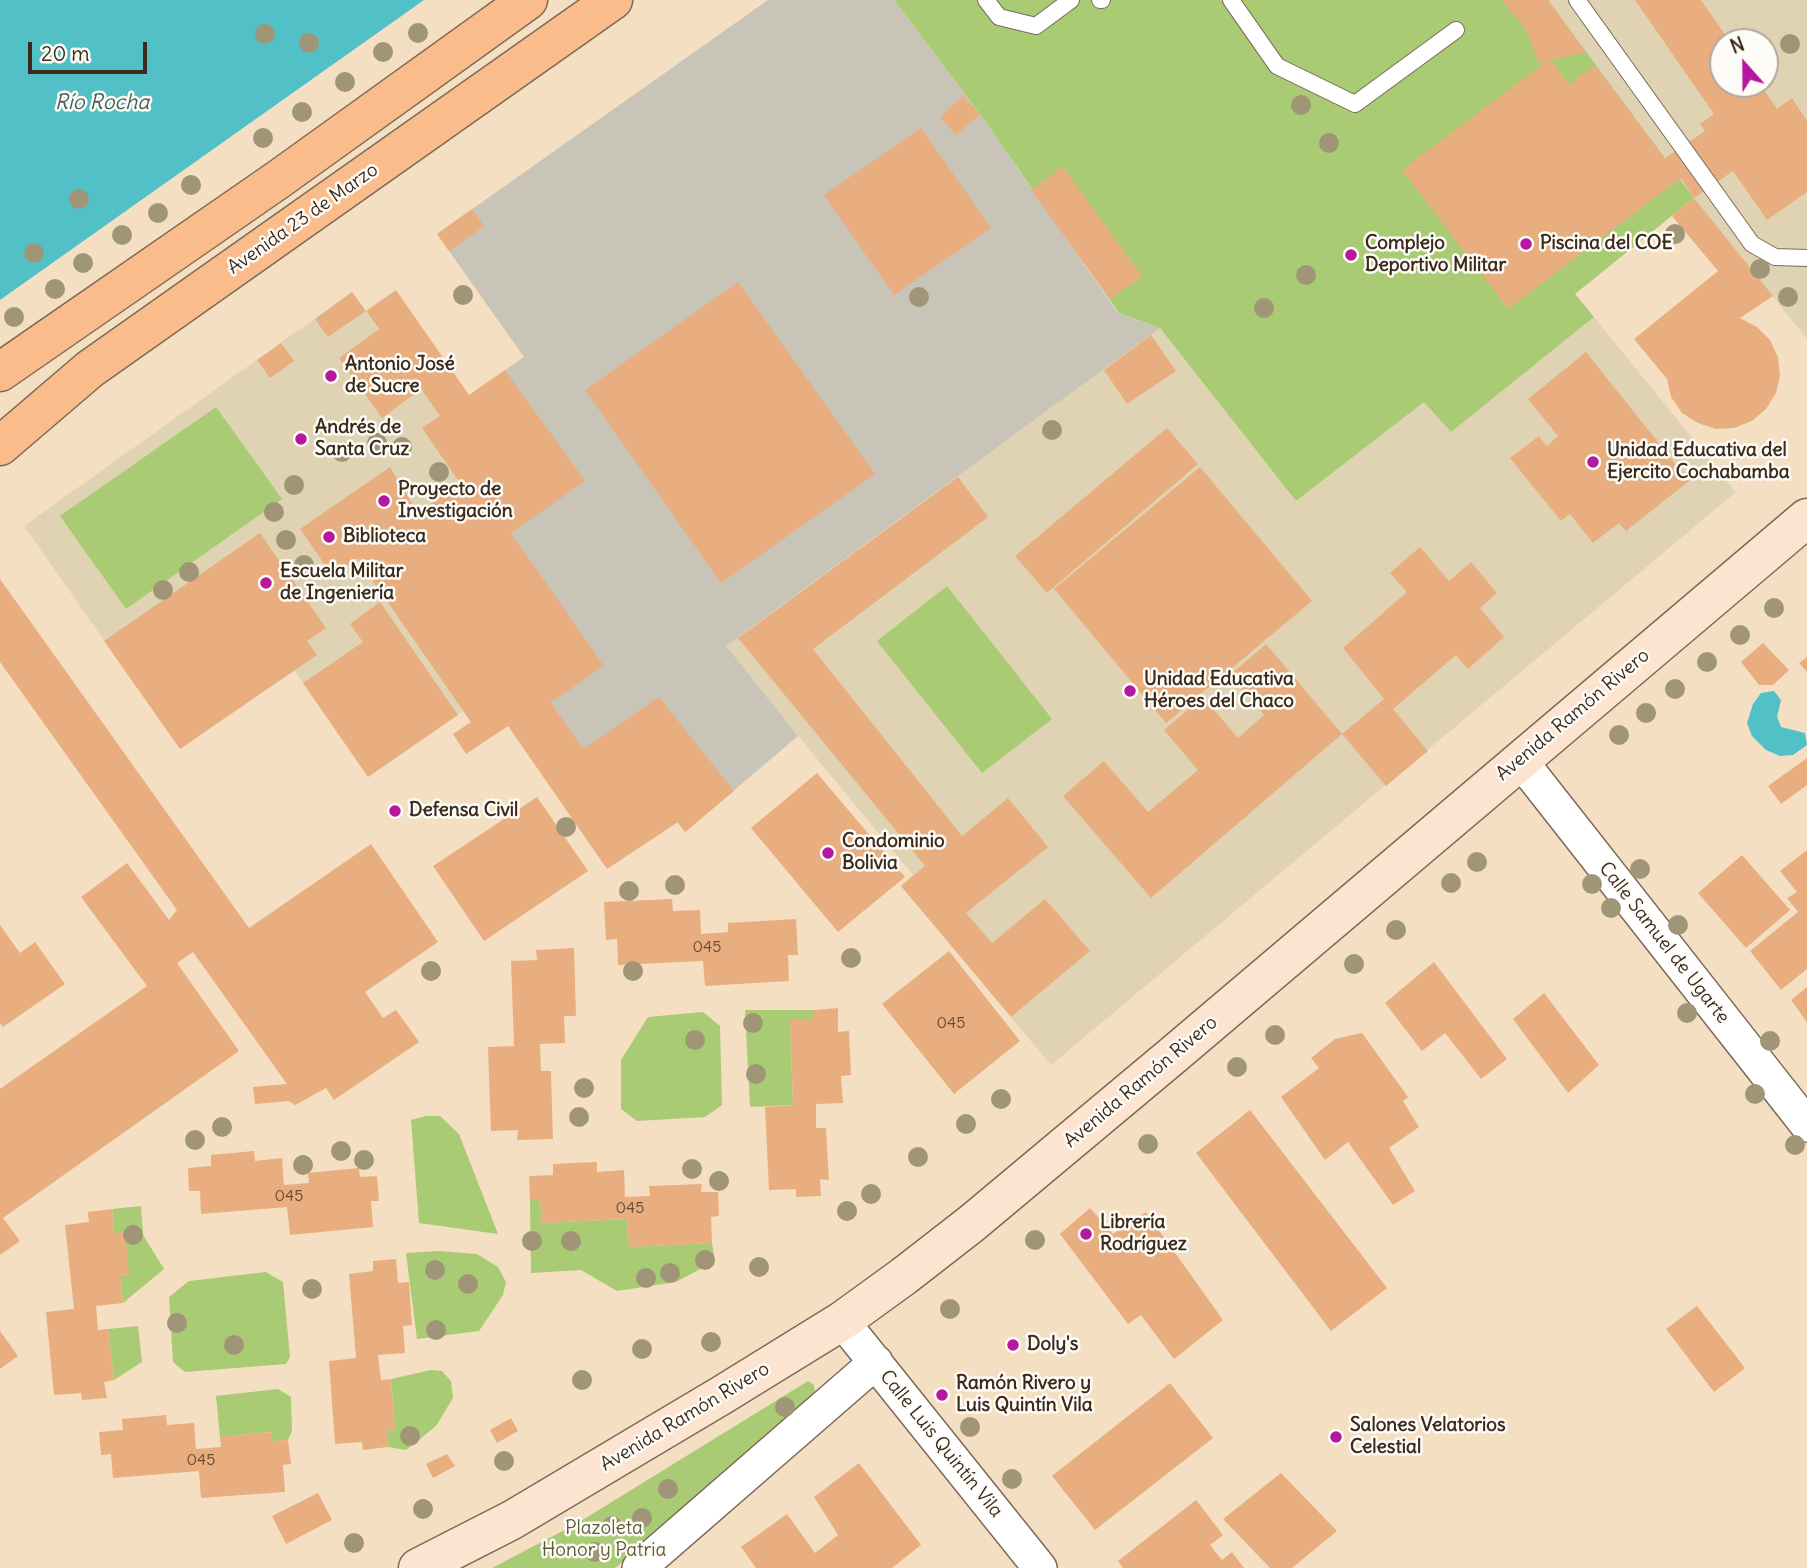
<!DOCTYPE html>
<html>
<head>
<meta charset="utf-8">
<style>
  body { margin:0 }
  #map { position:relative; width:1807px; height:1568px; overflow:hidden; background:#f4dfc3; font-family:Delius,sans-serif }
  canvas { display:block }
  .north { position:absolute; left:1709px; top:28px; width:70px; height:70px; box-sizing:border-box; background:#fdfcf7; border:2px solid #afa8a0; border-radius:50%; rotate:339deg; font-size:19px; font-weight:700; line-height:28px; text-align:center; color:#3b2a1e }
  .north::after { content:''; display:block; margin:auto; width:24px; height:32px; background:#b5179e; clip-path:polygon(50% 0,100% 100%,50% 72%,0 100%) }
  .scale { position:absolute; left:28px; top:42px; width:119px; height:32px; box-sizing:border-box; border:4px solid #3b2a1e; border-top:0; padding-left:9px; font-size:21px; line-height:24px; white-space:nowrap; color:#3b2a1e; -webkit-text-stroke:5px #fdfcf7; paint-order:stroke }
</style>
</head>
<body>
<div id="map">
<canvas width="1807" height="1568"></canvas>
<div class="north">N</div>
<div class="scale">20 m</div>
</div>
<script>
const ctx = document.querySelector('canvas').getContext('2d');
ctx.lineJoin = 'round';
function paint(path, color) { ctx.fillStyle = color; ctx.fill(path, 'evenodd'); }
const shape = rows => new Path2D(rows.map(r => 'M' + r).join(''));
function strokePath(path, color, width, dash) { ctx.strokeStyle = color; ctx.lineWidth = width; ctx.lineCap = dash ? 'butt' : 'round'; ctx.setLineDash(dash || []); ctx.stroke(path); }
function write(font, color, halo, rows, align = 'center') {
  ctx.font = font + ' Delius,sans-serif'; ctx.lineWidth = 5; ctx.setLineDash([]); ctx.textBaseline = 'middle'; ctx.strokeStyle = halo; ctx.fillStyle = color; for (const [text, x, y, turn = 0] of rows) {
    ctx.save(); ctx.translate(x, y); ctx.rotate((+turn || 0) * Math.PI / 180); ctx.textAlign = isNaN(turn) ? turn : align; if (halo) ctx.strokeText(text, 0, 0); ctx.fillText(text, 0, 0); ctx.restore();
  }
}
const built = shape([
  [1548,0,1807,0,1807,339,1694,198],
  [1723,42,1765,42,1765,84,1723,84],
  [352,292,440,416,533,678,471,722,463,711,368,777,294,670,180,749,24,526],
  [1594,317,1736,492,1051,1065,901,886,913,875,725,647,1160,328,1296,501,1425,401,1451,432]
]);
const industrial = shape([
  [768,0,894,0,980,114,1118,313,1160,328,726,646,798,736,685,832,677,822,646,843,551,702,478,472,440,416,524,357,437,234]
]);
const green = shape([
  [894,0,1548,0,1694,198,1575,294,1594,317,1451,432,1424,402,1296,501,1160,328,1119,313,980,114],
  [216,407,282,499,126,609,60,516],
  [947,586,1052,719,982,773,877,641],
  [745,1010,814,1010,814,1019,790,1021,793,1105,750,1107],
  [703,1012,720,1026,722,1105,705,1117,637,1121,621,1109,621,1060,648,1017],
  [426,1116,440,1116,459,1134,498,1234,419,1223,411,1120],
  [530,1200,540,1200,542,1223,627,1219,629,1247,712,1243,715,1261,676,1282,617,1291,581,1270,531,1273],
  [141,1206,143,1235,164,1269,123,1303,120,1276,129,1275,114,1233,112,1209],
  [439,1251,477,1254,498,1267,506,1282,503,1295,479,1331,417,1339,406,1253],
  [266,1272,283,1282,290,1357,286,1364,185,1372,173,1362,169,1297,189,1281],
  [138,1326,142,1362,114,1380,108,1329],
  [431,1370,442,1371,451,1381,453,1398,436,1426,406,1450,388,1447,386,1431,395,1430,391,1379],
  [808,1381,814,1385,815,1393,615,1568,492,1568,576,1524],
  [278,1389,291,1397,292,1431,288,1440,272,1441,271,1432,220,1437,216,1396]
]);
const water = shape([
  [0,0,424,0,0,300],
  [1774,691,1781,700,1777,717,1781,727,1805,733,1807,745,1793,755,1780,756,1766,750,1752,736,1747,723,1753,704,1761,693]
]);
const building = shape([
  [1502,0,1548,0,1586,52,1539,63,1527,31],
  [1635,0,1701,0,1730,42,1723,42,1723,84,1760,84,1777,109,1792,98,1807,121,1807,192,1767,220,1733,171,1694,198,1773,296,1740,318,1757,327,1770,340,1778,357,1780,375,1776,393,1766,409,1752,421,1734,428,1716,429,1698,423,1682,413,1671,397,1667,379,1634,339,1718,271,1672,216,1694,198,1681,178,1508,309,1402,170,1550,59,1569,85,1595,65,1665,158,1705,131,1700,124,1714,114],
  [963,96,980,114,956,135,940,117],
  [921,128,991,228,894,295,824,195],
  [1063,167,1142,276,1110,299,1031,190],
  [472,209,484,226,449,251,437,234],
  [738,282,875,474,721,583,585,390],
  [396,290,469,395,505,370,585,481,511,533,604,666,551,702,583,749,659,697,734,791,685,832,678,822,607,869,508,726,466,754,453,734,471,722,357,558,332,575,300,529,390,467,418,513,460,483,422,428,440,416,421,389,382,418,339,358,379,329,366,311,328,337,315,319,352,292,366,311],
  [1151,335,1176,371,1127,404,1104,370],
  [281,343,294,361,270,378,257,360],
  [1586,352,1689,481,1626,531,1619,523,1593,543,1570,514,1561,521,1510,458,1539,436,1547,446,1558,436,1528,399],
  [1167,428,1198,464,1047,593,1015,556],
  [1200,467,1312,601,1166,723,1054,589],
  [958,477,988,517,813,649,962,836,1008,798,1048,847,966,913,992,943,1045,899,1090,951,1011,1017,901,886,925,866,738,638],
  [260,533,326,628,307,641,317,655,180,749,104,641],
  [1420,547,1449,581,1471,562,1497,593,1480,608,1504,637,1468,669,1456,655,1393,709,1428,751,1386,786,1342,734,1384,699,1343,648,1407,592,1390,573],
  [0,579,249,928,371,844,438,942,365,992,383,1018,396,1010,419,1042,334,1100,326,1088,295,1105,289,1101,255,1104,253,1087,287,1084,193,952,177,963,239,1051,3,1218,20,1241,0,1255,0,1089,147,986,81,897,127,863,169,920,177,910,0,662],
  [380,602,458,715,368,777,303,683,363,642,350,624],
  [1763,643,1789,670,1773,685,1759,685,1741,662],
  [1266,644,1342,734,1151,898,1063,796,1104,761,1148,812,1198,770,1164,730,1203,697,1238,738,1264,715,1230,675],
  [1807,657,1807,672,1799,663],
  [1807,758,1807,785,1781,804,1768,786],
  [817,773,905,877,838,932,751,828],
  [537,797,588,871,484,941,433,866],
  [1807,850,1807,969,1781,990,1750,951,1798,912,1787,898,1797,892,1780,871],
  [1742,855,1790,910,1746,948,1698,893],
  [672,899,673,911,700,910,701,934,728,932,728,923,796,919,798,955,788,955,789,981,705,986,703,961,618,965,617,939,606,940,604,902],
  [0,925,20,953,35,942,65,984,3,1027,0,1023],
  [574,948,576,1016,564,1016,565,1043,540,1044,541,1071,551,1071,553,1139,517,1140,518,1130,491,1131,488,1047,514,1046,511,961,537,960,536,950],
  [949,951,1020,1041,954,1094,882,1004],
  [1434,962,1507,1059,1481,1079,1445,1033,1422,1051,1385,1003],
  [1807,987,1807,1022,1791,1000],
  [1544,993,1599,1065,1568,1093,1513,1019],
  [838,1008,838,1032,849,1031,851,1075,841,1076,843,1103,816,1104,816,1128,826,1128,829,1180,820,1179,821,1196,796,1197,796,1189,769,1190,765,1107,793,1105,790,1020,814,1019,814,1010],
  [1362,1033,1408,1097,1403,1101,1419,1127,1389,1148,1415,1191,1393,1205,1348,1142,1325,1160,1281,1097,1319,1068,1311,1058,1335,1039],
  [1250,1110,1387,1288,1331,1331,1196,1153],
  [254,1151,255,1161,282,1158,284,1185,309,1183,308,1173,359,1168,360,1177,377,1176,379,1201,371,1201,373,1227,290,1235,287,1207,201,1214,200,1191,189,1191,188,1168,211,1166,211,1155],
  [597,1162,597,1172,624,1170,625,1197,650,1196,649,1186,702,1184,701,1192,718,1192,719,1216,711,1217,712,1243,629,1247,627,1219,542,1223,540,1200,530,1200,529,1176,553,1175,553,1164],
  [1090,1208,1113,1234,1146,1212,1223,1320,1174,1359,1141,1315,1128,1324,1060,1234],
  [112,1209,114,1233,125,1232,129,1275,120,1276,123,1303,96,1306,98,1330,108,1329,114,1380,104,1382,107,1398,82,1400,81,1393,54,1395,46,1312,74,1309,65,1225,89,1222,88,1212],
  [396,1259,398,1283,409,1282,412,1325,403,1326,405,1353,378,1355,381,1380,391,1379,395,1430,386,1431,388,1447,363,1450,362,1442,335,1444,329,1361,356,1358,349,1274,373,1271,373,1261],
  [1697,1306,1745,1368,1714,1392,1666,1329],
  [0,1331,18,1356,0,1369],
  [1170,1383,1213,1438,1095,1530,1052,1476],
  [166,1415,167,1425,194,1423,196,1449,221,1447,220,1437,272,1432,272,1441,288,1440,291,1464,283,1465,285,1492,201,1498,199,1471,113,1478,111,1454,101,1455,99,1432,123,1430,122,1419],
  [511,1418,518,1431,497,1443,490,1430],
  [447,1454,455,1466,433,1478,426,1464],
  [859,1463,921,1545,892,1568,756,1568,741,1547,787,1514,815,1553,838,1535,814,1497],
  [1281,1473,1337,1531,1292,1568,1270,1568,1223,1519],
  [318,1493,332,1520,286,1544,272,1516],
  [1196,1500,1223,1535,1210,1545,1222,1560,1232,1552,1244,1568,1123,1568,1118,1561]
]);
const lane = shape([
  [986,0,999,17,1036,26,1071,0],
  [1100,0,1102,0],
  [1231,0,1277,66,1355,104,1456,30],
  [1577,0,1752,244,1775,257,1807,258]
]);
const street = shape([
  [1520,760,1807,1125],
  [842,1321,1040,1568],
  [639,1568,876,1362]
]);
const secondary = shape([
  [418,1568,512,1520,722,1395,842,1321,904,1276,971,1224,1172,1056,1807,518]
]);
const primary = shape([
  [0,372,279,179,528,0],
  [0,446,90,369,613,0]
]);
const trees = [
  [418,33],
  [265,34],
  [309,43],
  [1790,44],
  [383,52],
  [345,82],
  [1301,105],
  [302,112],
  [263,138],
  [1329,143],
  [191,185],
  [79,199],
  [158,213],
  [1675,234],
  [122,235],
  [34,253],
  [83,263],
  [1760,269],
  [1306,275],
  [55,289],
  [463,295],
  [919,297],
  [1788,297],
  [1264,308],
  [14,317],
  [1052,430],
  [377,443],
  [402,447],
  [342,452],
  [439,472],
  [294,485],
  [274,512],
  [286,540],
  [304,565],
  [189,572],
  [163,590],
  [1774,608],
  [1740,635],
  [1707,662],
  [1675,689],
  [1646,713],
  [1619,735],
  [566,827],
  [1477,862],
  [1640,869],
  [1451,883],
  [1592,884],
  [675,885],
  [629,891],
  [1611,908],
  [1678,925],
  [1396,930],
  [851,958],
  [1354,964],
  [431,971],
  [633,971],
  [1687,1013],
  [753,1023],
  [1275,1035],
  [695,1040],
  [1770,1041],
  [1237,1067],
  [756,1074],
  [584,1088],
  [1755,1094],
  [1001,1099],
  [579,1117],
  [966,1124],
  [222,1127],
  [195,1140],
  [1148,1144],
  [1795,1145],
  [341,1151],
  [918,1157],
  [364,1160],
  [303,1165],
  [692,1169],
  [719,1181],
  [871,1194],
  [847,1211],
  [133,1235],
  [1035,1240],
  [532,1241],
  [571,1241],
  [705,1260],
  [759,1267],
  [435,1270],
  [670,1273],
  [646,1278],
  [468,1284],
  [312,1289],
  [950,1309],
  [177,1323],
  [436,1330],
  [711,1342],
  [234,1345],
  [642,1349],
  [582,1380],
  [785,1407],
  [970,1427],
  [410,1436],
  [504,1461],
  [1012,1479],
  [668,1489],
  [423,1509],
  [642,1518],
  [612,1526],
  [354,1543],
  [595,1552]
];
const markers = [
  [1526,244,7,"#b5179e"],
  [1351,255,7,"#b5179e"],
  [331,376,7,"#b5179e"],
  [301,439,7,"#b5179e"],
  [1593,462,7,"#b5179e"],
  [384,501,7,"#b5179e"],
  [329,537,7,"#b5179e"],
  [266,583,7,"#b5179e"],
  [1130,691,7,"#b5179e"],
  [395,811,7,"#b5179e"],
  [828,853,7,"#b5179e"],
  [1086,1234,7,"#b5179e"],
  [1013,1345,7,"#b5179e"],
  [942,1395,7,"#b5179e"],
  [1336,1437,7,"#b5179e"]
];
const numberNames = [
  ["045",707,947],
  ["045",951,1023],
  ["045",289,1196],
  ["045",630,1208],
  ["045",201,1460]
];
const streetNames = [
  ["Avenida 23 de Marzo",303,219,-35],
  ["Avenida Ramón Rivero",1573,715,-40],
  ["Calle Samuel de Ugarte",1664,943,52],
  ["Avenida Ramón Rivero",1141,1082,-40],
  ["Avenida Ramón Rivero",685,1417,-31],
  ["Calle Luis Quintín Vila",941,1444,51]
];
const poiNames = [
  ["Complejo",1365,244],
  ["Deportivo Militar",1365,266],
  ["Piscina del COE",1540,244],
  ["Antonio José",345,365],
  ["de Sucre",345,387],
  ["Andrés de",315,428],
  ["Santa Cruz",315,450],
  ["Unidad Educativa del",1607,451],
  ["Ejercito Cochabamba",1607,473],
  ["Proyecto de",398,490],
  ["Investigación",398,512],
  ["Biblioteca",343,537],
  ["Escuela Militar",280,572],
  ["de Ingeniería",280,594],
  ["Unidad Educativa",1144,680],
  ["Héroes del Chaco",1144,702],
  ["Defensa Civil",409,811],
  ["Condominio",842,842],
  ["Bolivia",842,864],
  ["Librería",1100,1223],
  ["Rodríguez",1100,1245],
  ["Doly's",1027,1345],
  ["Ramón Rivero y",956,1384],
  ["Luis Quintín Vila",956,1406],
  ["Salones Velatorios",1350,1426],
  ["Celestial",1350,1448]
];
const parkNames = [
  ["Plazoleta",604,1529],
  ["Honor y Patria",604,1551]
];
const waterNames = [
  ["Río Rocha",102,103]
];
paint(built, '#e0d3b4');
paint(industrial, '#c8c4b8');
paint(green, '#a8cb74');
paint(water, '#52c0c7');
paint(building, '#e9ae7f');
strokePath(lane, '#7c6958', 18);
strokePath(street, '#7c6958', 36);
strokePath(secondary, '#7c6958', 41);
strokePath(primary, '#7c6958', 41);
strokePath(lane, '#fff', 16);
strokePath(street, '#fff', 33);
strokePath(secondary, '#fde4d0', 38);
strokePath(primary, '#f9bc8a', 38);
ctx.fillStyle = '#a09677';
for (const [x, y] of trees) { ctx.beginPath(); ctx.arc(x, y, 10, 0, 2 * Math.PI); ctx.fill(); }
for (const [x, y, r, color] of markers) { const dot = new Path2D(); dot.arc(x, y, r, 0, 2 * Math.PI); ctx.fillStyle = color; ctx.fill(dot); strokePath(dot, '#fdfcf7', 2.5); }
write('16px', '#664b36', null, numberNames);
write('19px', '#3b2a1e', '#fdfcf7', streetNames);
write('bold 19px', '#3b2a1e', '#fdfcf7', poiNames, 'left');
write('19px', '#5c5a38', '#fdfcf7', parkNames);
write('italic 21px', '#435e59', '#fdfcf7', waterNames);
</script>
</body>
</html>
